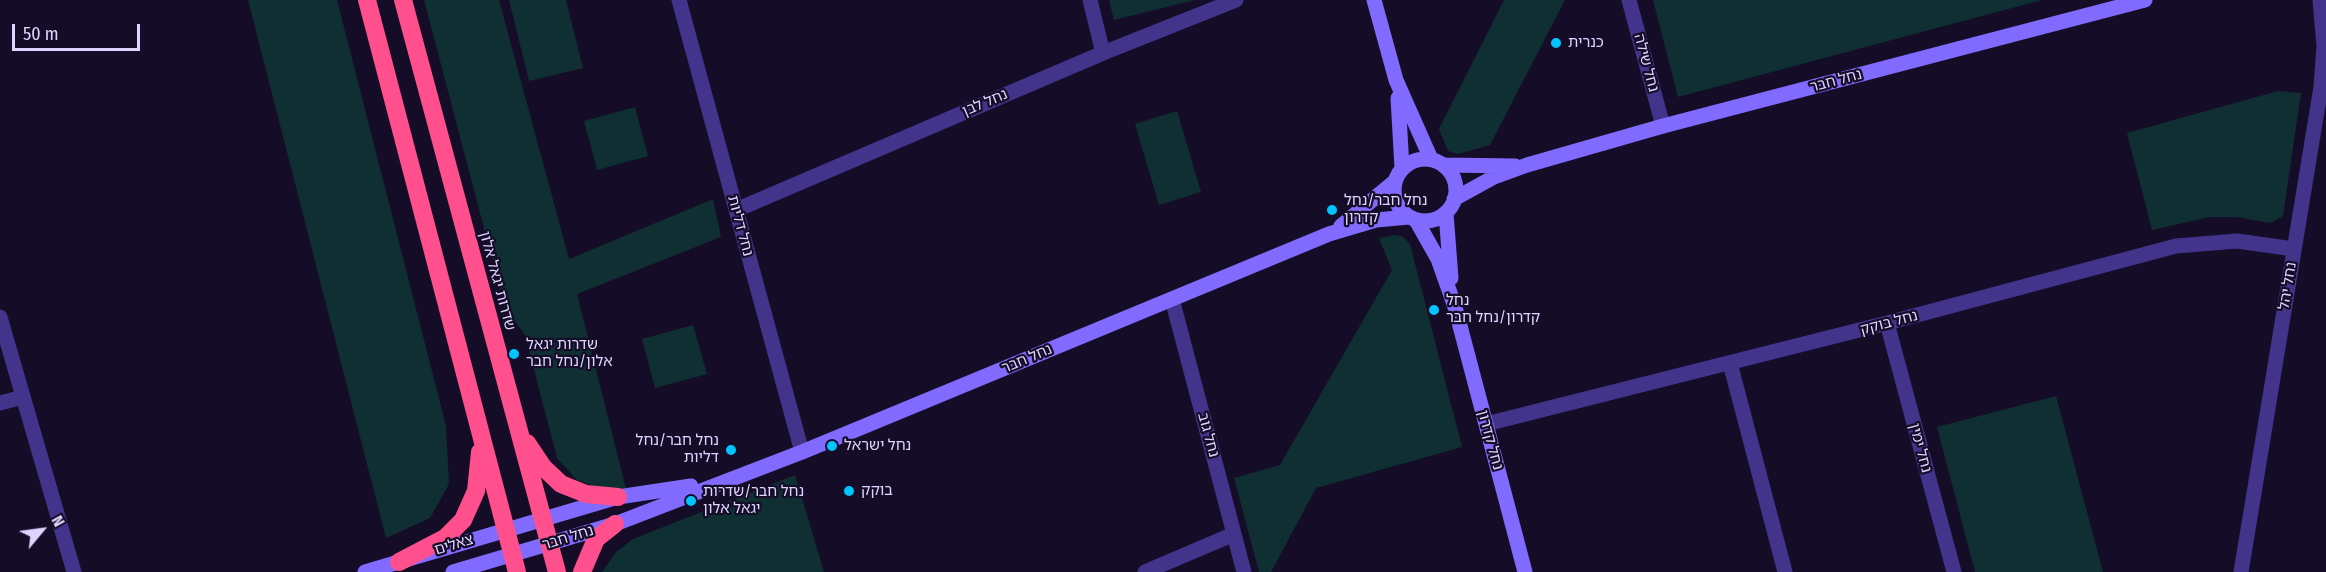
<!DOCTYPE html>
<html>
<head>
<meta charset="utf-8">
<style>
  body { margin:0 }
  #map { position:relative; width:2326px; height:572px; overflow:hidden; background:#150d28; font-family:"Fira Sans Condensed",sans-serif }
  canvas { display:block }
  .north { position:absolute; left:12px; top:500px; width:60px; height:60px; -webkit-text-stroke:4px #150d28; paint-order:stroke; rotate:61deg; font-size:16px; font-weight:700; line-height:24px; text-align:center; color:#ded4ff }
  .north::after { content:''; display:block; margin:auto; width:21px; height:27px; background:#ded4ff; clip-path:polygon(50% 0,100% 100%,50% 72%,0 100%) }
  .scale { position:absolute; left:12px; top:24px; width:128px; height:27px; box-sizing:border-box; border:3px solid #ded4ff; border-top:0; padding-left:8px; font-size:18px; line-height:21px; white-space:nowrap; color:#ded4ff; -webkit-text-stroke:4px #150d28; paint-order:stroke }
</style>
</head>
<body>
<div id="map">
<canvas width="2326" height="572"></canvas>
<div class="north">N</div>
<div class="scale">50 m</div>
</div>
<script>
const ctx = document.querySelector('canvas').getContext('2d');
ctx.lineJoin = 'round';
function paint(path, color) { ctx.fillStyle = color; ctx.fill(path, 'evenodd'); }
const shape = rows => new Path2D(rows.map(r => 'M' + r).join(''));
function strokePath(path, color, width, dash) { ctx.strokeStyle = color; ctx.lineWidth = width; ctx.lineCap = dash ? 'butt' : 'round'; ctx.setLineDash(dash || []); ctx.stroke(path); }
function write(font, color, halo, rows, align = 'center') {
  ctx.font = font + ' "Fira Sans Condensed","Noto Sans Hebrew",sans-serif'; ctx.lineWidth = 4.5; ctx.setLineDash([]); ctx.textBaseline = 'middle'; ctx.strokeStyle = halo; ctx.fillStyle = color; for (const [text, x, y, turn = 0] of rows) {
    ctx.save(); ctx.translate(x, y); ctx.rotate((+turn || 0) * Math.PI / 180); ctx.textAlign = isNaN(turn) ? turn : align; if (halo) ctx.strokeText(text, 0, 0); ctx.fillText(text, 0, 0); ctx.restore();
  }
}
const green = shape([
  [248,0,337,0,446,426,449,484,430,518,386,538],
  [424,0,499,0,569,259,713,199,721,237,577,294,626,489,605,490,577,480,557,458,525,335,505,308],
  [509,0,566,0,583,68,529,81],
  [1109,0,1195,0,1114,20],
  [1504,0,1565,0,1490,145,1458,154,1448,151,1439,129],
  [1653,0,2042,0,1678,97],
  [2278,91,2301,93,2283,216,2270,223,2236,217,2210,217,2152,230,2127,133],
  [635,107,648,156,597,170,584,121],
  [1177,111,1201,192,1159,205,1135,124],
  [1395,235,1403,237,1410,244,1462,447,1316,488,1271,572,1259,572,1234,478,1280,465,1392,270,1379,238],
  [693,325,707,374,655,388,642,339],
  [2056,396,2103,572,1975,572,1937,427],
  [795,475,824,572,602,572,616,552,633,539]
]);
const street = shape([
  [679,0,802,452],
  [1090,0,1103,53],
  [1629,0,1663,126],
  [736,210,1103,53,1236,0],
  [1172,299,1244,572],
  [0,317,74,572],
  [1887,323,1954,572],
  [1730,363,1785,572],
  [0,403,23,397],
  [1486,424,1887,323,2176,246,2237,241,2294,249],
  [1145,572,1234,534],
  [2241,572,2321,87,2324,46,2320,0]
]);
const secondary = shape([
  [1374,0,1396,80,1431,159],
  [1398,98,1402,168],
  '1394 190a31 31 0 1 1 62 0a31 31 0 1 1-62 0Z',
  [1444,165,1515,166],
  [1454,199,1494,177,1527,165,1663,126,2145,0],
  [1446,213,1451,278],
  [1416,220,1438,259,1455,307,1525,572],
  [1341,226,1394,182],
  [365,572,618,497,691,486],
  [453,572,615,524,802,452,1329,234,1376,220,1409,217]
]);
const highway = shape([
  [367,0,517,572],
  [403,0,557,572],
  [527,443,543,467,561,484,586,494,618,497],
  [399,562,445,538,463,520,476,491,480,452],
  [582,572,596,539,615,524]
]);
const markers = [
  [1556,43,6,"#00c4ff"],
  [1332,210,6,"#00c4ff"],
  [1434,310,6,"#00c4ff"],
  [514,354,6,"#00c4ff"],
  [832,446,6,"#00c4ff"],
  [731,450,6,"#00c4ff"],
  [849,491,6,"#00c4ff"],
  [691,501,6,"#00c4ff"]
];
const poiNames = [
  ["כנרית",1568,43],
  ["נחל חבר/נחל",1344,201],
  ["קדרון",1344,218],
  ["נחל",1446,301],
  ["קדרון/נחל חבר",1446,318],
  ["שדרות יגאל",526,345],
  ["אלון/נחל חבר",526,362],
  ["נחל חבר/נחל",719,441,"right"],
  ["דליות",719,458,"right"],
  ["נחל ישראל",844,446],
  ["בוקק",861,491],
  ["נחל חבר/שדרות",703,492],
  ["יגאל אלון",703,509]
];
const streetNames = [
  ["נחל שילה",1646,63,75],
  ["נחל חבר",1836,81,-15],
  ["נחל לבן",985,103,-23],
  ["נחל דליות",740,226,75],
  ["שדרות יגאל אלון",497,281,75],
  ["נחל יהל",2288,286,-81],
  ["נחל בוקק",1889,323,-15],
  ["נחל חבר",1027,359,-23],
  ["נחל גוב",1208,435,75],
  ["נחל קדרון",1490,440,75],
  ["נחל ימין",1920,448,75],
  ["נחל חבר",568,538,-17],
  ["צאלים",454,545,-17]
];
paint(green, '#0f2f32');
strokePath(street, '#42338b', 15);
strokePath(secondary, '#816bff', 15);
strokePath(highway, '#ff4f8c', 18);
for (const [x, y, r, color] of markers) { const dot = new Path2D(); dot.arc(x, y, r, 0, 2 * Math.PI); ctx.fillStyle = color; ctx.fill(dot); strokePath(dot, '#150d28', 2); }
write('15px', '#ded4ff', '#150d28', poiNames, 'left');
write('15px', '#ded4ff', '#150d28', streetNames);
</script>
</body>
</html>
